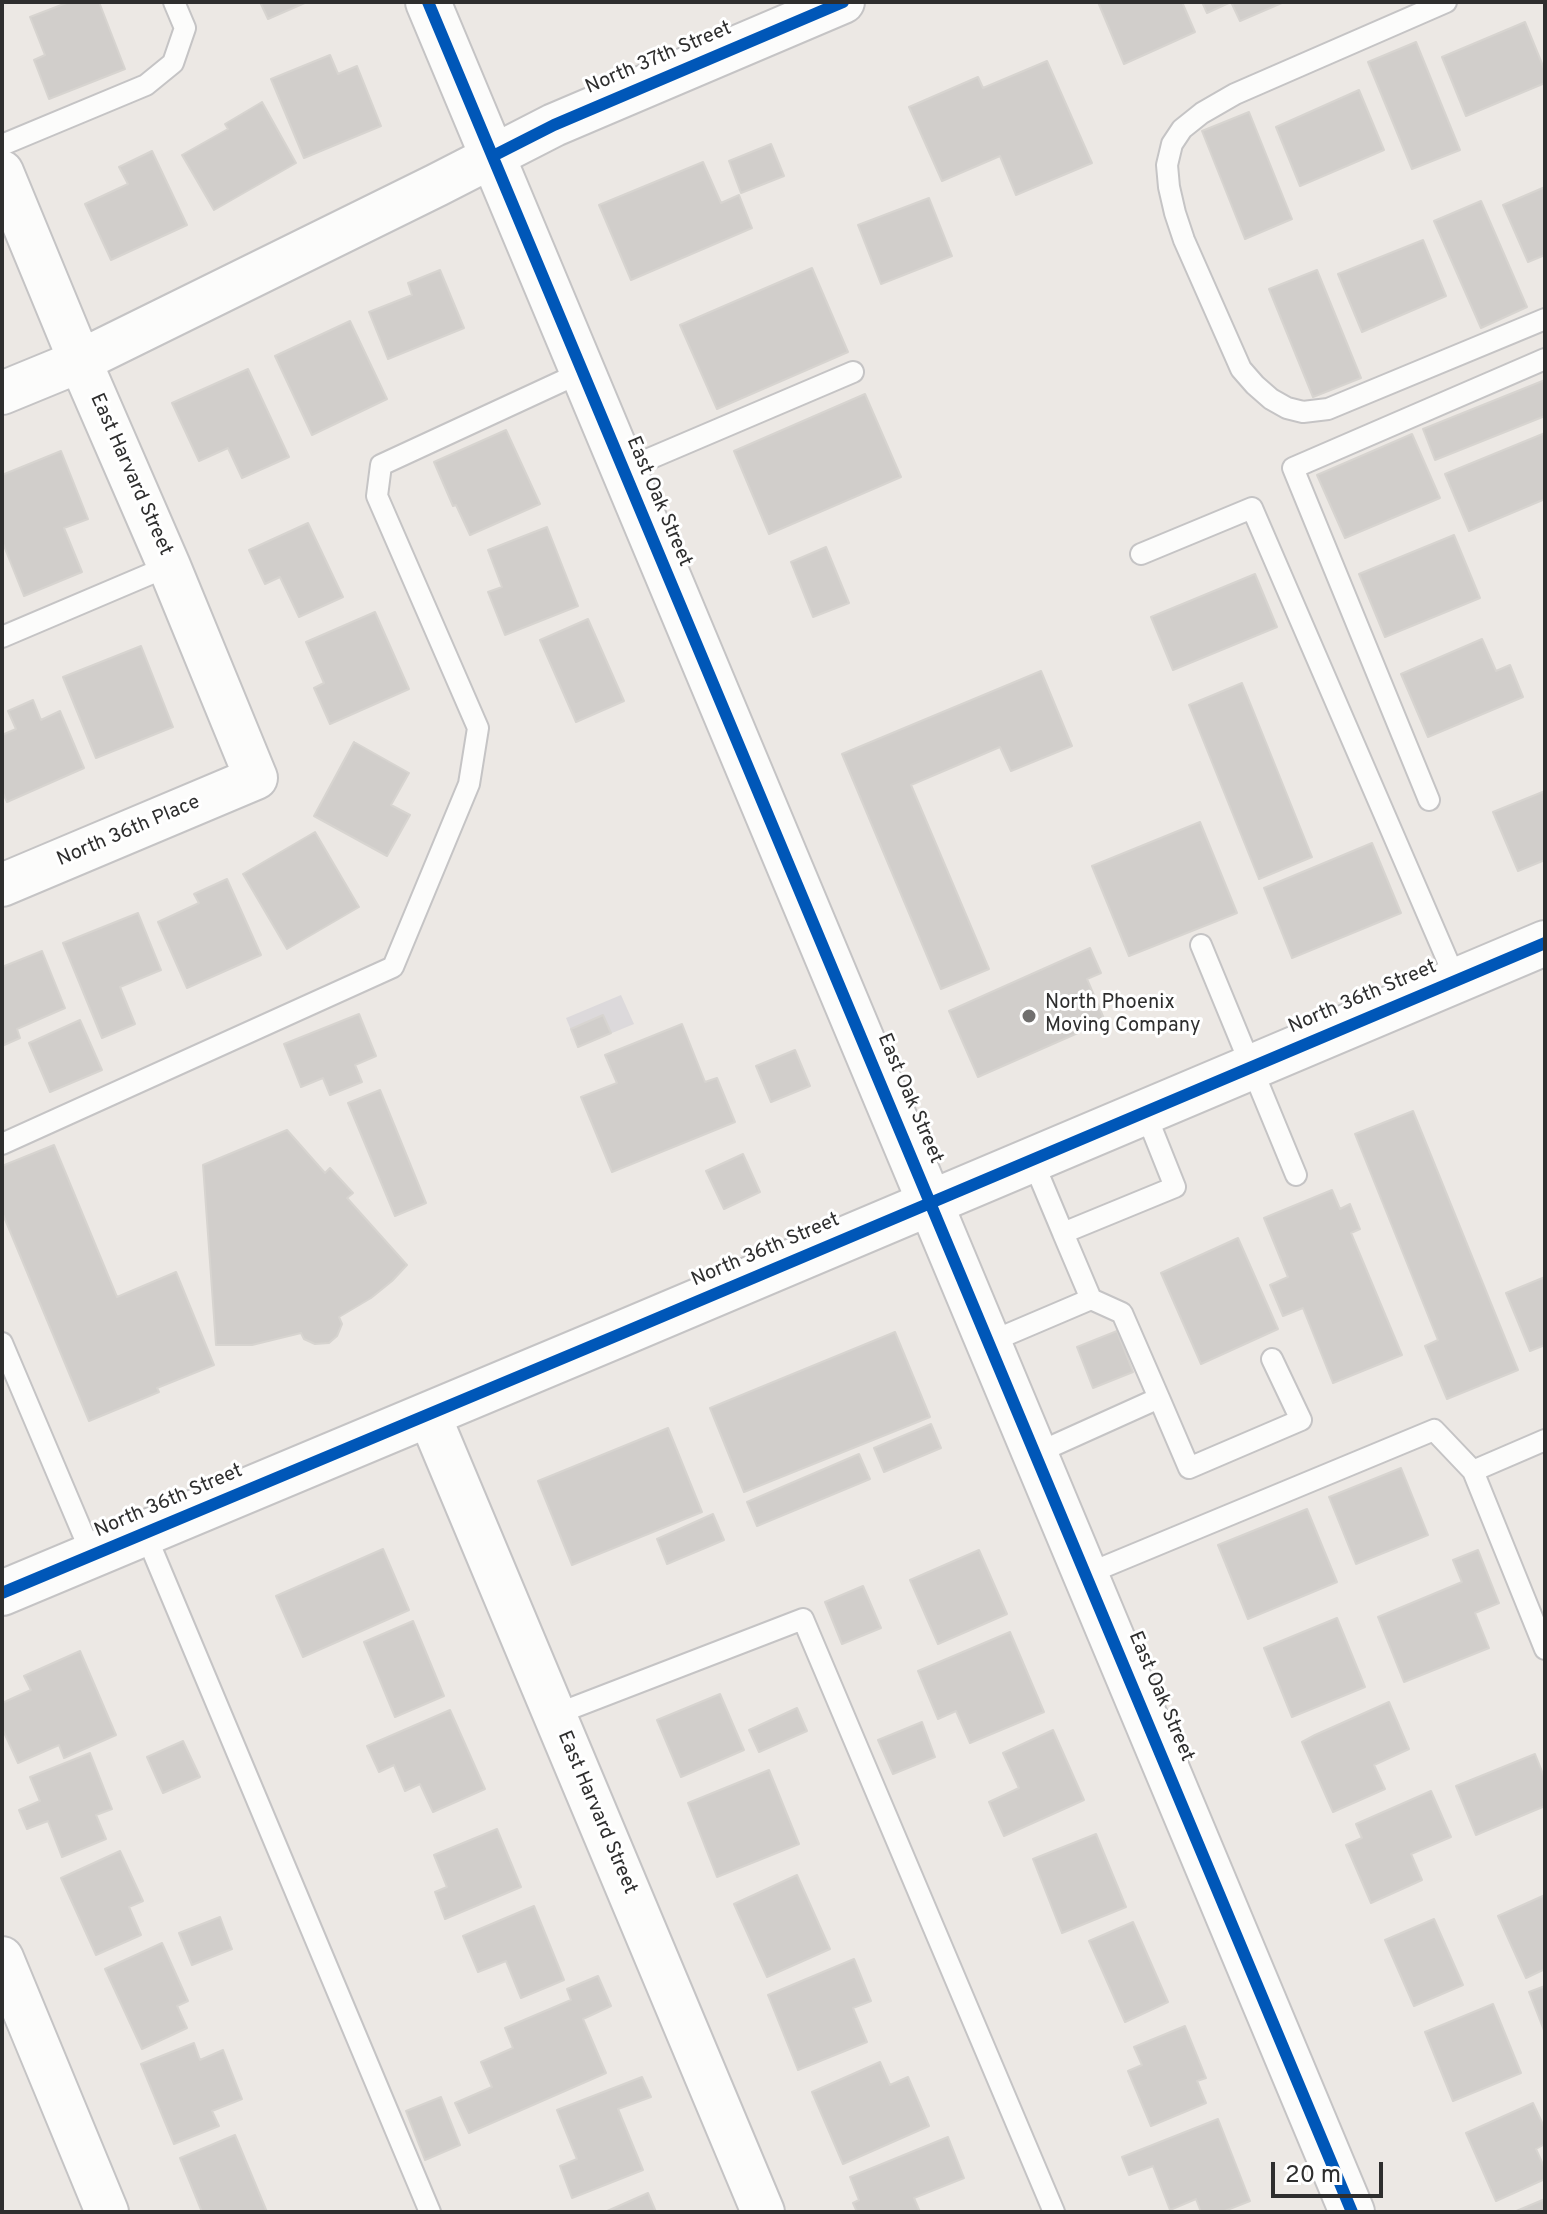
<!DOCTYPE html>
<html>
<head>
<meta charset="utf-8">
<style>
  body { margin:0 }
  #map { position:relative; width:1547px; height:2214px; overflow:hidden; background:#ece8e4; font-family:Overpass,sans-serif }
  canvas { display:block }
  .frame { position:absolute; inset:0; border:4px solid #2e2e2e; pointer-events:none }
  .scale { position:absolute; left:1271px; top:2162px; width:112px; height:36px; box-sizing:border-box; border:4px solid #2e2e2e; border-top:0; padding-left:10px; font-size:24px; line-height:28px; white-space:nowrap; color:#2e2e2e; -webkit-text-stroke:6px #fff; paint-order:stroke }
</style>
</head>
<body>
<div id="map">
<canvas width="1547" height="2214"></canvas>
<div class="frame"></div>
<div class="scale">20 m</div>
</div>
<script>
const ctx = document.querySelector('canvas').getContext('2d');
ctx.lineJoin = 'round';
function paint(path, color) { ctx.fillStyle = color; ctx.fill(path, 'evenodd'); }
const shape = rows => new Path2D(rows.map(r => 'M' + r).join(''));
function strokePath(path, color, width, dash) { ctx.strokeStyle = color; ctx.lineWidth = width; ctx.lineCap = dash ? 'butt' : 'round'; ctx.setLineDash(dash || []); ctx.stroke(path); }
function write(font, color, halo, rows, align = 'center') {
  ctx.font = font + ' Overpass,sans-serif'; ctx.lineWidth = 6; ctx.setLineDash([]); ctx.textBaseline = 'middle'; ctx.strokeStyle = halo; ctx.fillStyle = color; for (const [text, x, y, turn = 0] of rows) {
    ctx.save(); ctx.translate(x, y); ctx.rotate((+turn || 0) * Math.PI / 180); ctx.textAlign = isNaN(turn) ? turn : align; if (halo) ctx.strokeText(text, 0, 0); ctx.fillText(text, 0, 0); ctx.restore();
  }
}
const industrial = shape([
  [621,995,634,1024,578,1047,566,1018]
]);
const building = shape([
  [69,2,99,2,125,69,49,99,34,60,45,55,30,17,69,2],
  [260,2,307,2,268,19,260,2],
  [1098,2,1182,2,1195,32,1124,64,1098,2],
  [1202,2,1284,2,1240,21,1231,2,1207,13,1202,2],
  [1525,22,1545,71,1545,83,1466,116,1442,57,1525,22],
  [1416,42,1460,150,1412,169,1368,62,1416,42],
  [330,55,338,74,357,66,381,126,304,158,271,79,330,55],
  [1047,61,1092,163,1016,195,1000,156,942,181,909,107,978,77,983,88,1047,61],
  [1359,90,1384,150,1300,186,1276,127,1359,90],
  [262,102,296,163,214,210,182,155,228,129,225,124,262,102],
  [1249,112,1292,219,1245,239,1202,131,1249,112],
  [771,144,784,176,741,193,729,161,771,144],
  [152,151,187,225,111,260,85,204,128,184,119,167,152,151],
  [703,162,721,203,739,195,752,228,631,280,599,205,703,162],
  [1545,187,1545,255,1528,262,1503,205,1545,187],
  [929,198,952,256,881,284,858,225,929,198],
  [1481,201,1527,307,1481,328,1434,221,1481,201],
  [1423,240,1446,296,1362,332,1338,274,1423,240],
  [812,268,848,352,717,409,680,325,812,268],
  [440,270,464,328,388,359,369,312,412,295,408,283,440,270],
  [1317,270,1361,378,1313,397,1269,289,1317,270],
  [350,321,387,399,312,435,275,356,350,321],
  [248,369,289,457,242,478,228,448,199,461,172,403,248,369],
  [1545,380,1545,416,1435,460,1423,429,1545,380],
  [865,394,901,477,769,534,734,451,865,394],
  [506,430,540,504,470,535,456,505,453,506,434,462,506,430],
  [1545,433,1545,499,1469,531,1445,474,1545,433],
  [1412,434,1440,498,1345,538,1317,475,1412,434],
  [61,451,88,519,64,528,82,572,24,596,2,541,2,475,61,451],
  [308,523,343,597,299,617,280,577,265,584,249,550,308,523],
  [547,527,578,606,505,635,488,592,502,587,488,550,547,527],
  [1454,535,1480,598,1385,637,1359,574,1454,535],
  [826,547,849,603,813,617,791,562,826,547],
  [1255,574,1277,627,1173,670,1151,617,1255,574],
  [375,612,409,689,330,724,314,688,324,683,306,642,375,612],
  [588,619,624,701,576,722,540,640,588,619],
  [1482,639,1496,671,1510,665,1523,697,1428,737,1401,674,1482,639],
  [141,646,173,727,96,758,63,677,141,646],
  [1041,671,1072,746,1011,771,1000,747,911,785,989,969,941,989,842,754,1041,671],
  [1242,683,1312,857,1259,879,1189,705,1242,683],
  [33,700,41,720,60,711,84,768,7,802,2,791,2,735,16,729,8,711,33,700],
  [354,742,409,773,391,805,410,815,387,856,314,816,354,742],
  [1545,791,1545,860,1518,871,1493,812,1545,791],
  [1200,822,1237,913,1129,956,1092,866,1200,822],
  [315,832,359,907,287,949,243,874,315,832],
  [1372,843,1401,913,1292,958,1264,888,1372,843],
  [227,879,261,955,187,988,158,922,199,903,194,894,227,879],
  [138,913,161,970,120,987,135,1024,102,1038,63,943,138,913],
  [1090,948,1101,973,1087,979,1105,1021,978,1077,949,1011,1090,948],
  [42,951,65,1008,17,1029,20,1038,2,1046,2,967,42,951],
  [359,1014,376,1056,355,1065,362,1082,330,1095,323,1078,301,1087,284,1044,359,1014],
  [603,1015,611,1033,578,1047,571,1029,603,1015],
  [80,1020,102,1070,50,1092,29,1043,80,1020],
  [682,1024,705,1082,717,1078,735,1122,612,1172,581,1097,617,1083,605,1055,682,1024],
  [795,1050,810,1086,771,1102,756,1066,795,1050],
  [380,1090,426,1203,395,1216,348,1103,380,1090],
  [1413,1111,1518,1370,1447,1399,1425,1346,1438,1340,1355,1134,1413,1111],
  [287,1130,325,1173,330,1168,353,1193,347,1198,407,1265,392,1281,371,1298,339,1317,342,1324,337,1336,329,1343,315,1344,304,1339,301,1333,252,1345,216,1345,203,1165,287,1130],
  [54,1145,117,1297,176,1272,214,1365,157,1388,159,1392,89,1421,2,1212,2,1166,54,1145],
  [743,1154,760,1192,724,1209,706,1171,743,1154],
  [1332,1190,1340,1209,1350,1204,1360,1229,1351,1233,1402,1355,1333,1383,1303,1308,1283,1316,1270,1285,1288,1277,1264,1218,1332,1190],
  [1238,1238,1278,1329,1201,1364,1161,1273,1238,1238],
  [1545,1277,1545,1345,1530,1351,1506,1293,1545,1277],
  [1117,1331,1133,1372,1093,1388,1077,1347,1117,1331],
  [895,1332,930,1417,744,1492,710,1408,895,1332],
  [931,1424,941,1448,884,1472,874,1448,931,1424],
  [668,1428,702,1512,572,1565,538,1481,668,1428],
  [859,1454,870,1479,757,1526,747,1502,859,1454],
  [1401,1468,1428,1535,1356,1564,1329,1497,1401,1468],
  [1307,1509,1337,1582,1248,1619,1218,1545,1307,1509],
  [713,1514,724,1540,667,1564,657,1539,713,1514],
  [383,1549,409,1610,303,1657,276,1596,383,1549],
  [979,1550,1007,1614,938,1644,910,1580,979,1550],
  [1478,1550,1499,1603,1475,1613,1489,1648,1404,1682,1378,1617,1462,1582,1453,1560,1478,1550],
  [863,1586,881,1628,842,1644,825,1602,863,1586],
  [1337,1618,1365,1687,1292,1717,1264,1648,1337,1618],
  [413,1621,444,1696,395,1717,364,1642,413,1621],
  [1010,1632,1044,1712,970,1743,956,1711,938,1719,918,1671,1010,1632],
  [80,1651,116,1735,64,1758,59,1745,18,1763,2,1728,2,1703,31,1690,24,1676,80,1651],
  [720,1694,744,1750,681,1777,657,1720,720,1694],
  [1389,1702,1409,1749,1374,1765,1385,1789,1333,1812,1302,1742,1315,1735,1389,1702],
  [797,1708,807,1731,759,1752,749,1730,797,1708],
  [450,1710,485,1789,433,1812,420,1784,405,1791,394,1765,379,1772,367,1746,450,1710],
  [922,1722,935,1757,893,1774,878,1740,922,1722],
  [1053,1730,1084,1800,1004,1836,989,1802,1019,1788,1003,1753,1053,1730],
  [183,1741,200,1777,163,1793,147,1757,183,1741],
  [90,1753,112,1809,96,1815,106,1839,62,1857,48,1821,27,1829,19,1810,40,1801,30,1777,90,1753],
  [1535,1754,1545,1779,1545,1806,1476,1835,1456,1786,1535,1754],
  [769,1770,799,1844,717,1877,688,1803,769,1770],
  [1431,1791,1451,1837,1411,1854,1422,1880,1371,1903,1346,1845,1362,1838,1356,1824,1431,1791],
  [497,1829,521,1887,445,1919,435,1892,447,1887,434,1855,497,1829],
  [1096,1834,1126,1907,1062,1933,1033,1859,1096,1834],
  [120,1851,143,1901,129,1907,141,1935,96,1955,61,1878,120,1851],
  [797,1875,830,1949,767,1977,734,1904,797,1875],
  [1545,1895,1545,1969,1526,1978,1498,1916,1545,1895],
  [534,1906,564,1980,521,1998,506,1961,478,1972,463,1936,534,1906],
  [220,1917,232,1949,192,1965,179,1933,220,1917],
  [1434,1919,1463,1985,1414,2006,1385,1940,1434,1919],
  [1133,1922,1168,2002,1125,2022,1089,1941,1133,1922],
  [162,1943,188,2001,177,2006,187,2028,142,2049,105,1969,162,1943],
  [854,1959,871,2001,853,2008,867,2042,798,2070,768,1995,854,1959],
  [598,1976,611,2006,583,2019,606,2073,469,2133,455,2103,492,2087,481,2062,513,2048,505,2028,571,2000,567,1989,598,1976],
  [1545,1986,1545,2033,1529,1992,1545,1986],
  [1493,2004,1521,2073,1453,2101,1425,2032,1493,2004],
  [1185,2026,1206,2078,1197,2081,1206,2103,1151,2126,1128,2071,1142,2065,1134,2047,1185,2026],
  [194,2043,200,2060,223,2050,242,2099,212,2111,219,2126,174,2144,141,2064,194,2043],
  [880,2062,890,2085,908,2077,929,2126,843,2164,812,2092,880,2062],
  [642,2077,651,2097,618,2109,643,2170,572,2198,560,2166,577,2159,557,2110,642,2077],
  [441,2097,460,2145,425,2160,406,2111,441,2097],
  [1533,2103,1545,2129,1545,2144,1536,2149,1545,2169,1545,2179,1496,2201,1466,2133,1533,2103],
  [1218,2119,1250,2201,1222,2212,1201,2212,1196,2199,1170,2210,1153,2166,1129,2175,1122,2157,1218,2119],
  [235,2135,267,2212,202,2212,180,2158,235,2135],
  [948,2137,964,2178,914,2198,920,2212,857,2212,853,2203,859,2200,850,2177,948,2137],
  [648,2193,656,2212,605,2212,648,2193],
  [1545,2199,1545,2212,1514,2212,1545,2199]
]);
const service = shape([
  [1446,2,1235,94,1202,113,1182,129,1172,144,1167,165,1169,187,1175,213,1184,240,1241,369,1255,385,1271,399,1287,408,1303,412,1328,409,1545,319],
  [2,145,146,85,173,63,185,28,174,2],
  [623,470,853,372],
  [1141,554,1252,508,1456,980],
  [2,637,169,566],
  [1429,800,1293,468,1545,359],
  [1201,945,1296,1175],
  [2,1144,393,967,469,784,478,728,377,496,381,465,582,372],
  [1032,1159,1063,1233,1175,1187,1145,1112],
  [990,1342,1091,1299,1063,1233],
  [2,1343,92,1555],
  [1159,1398,1189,1468,1301,1420,1272,1359],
  [1037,1453,1159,1398,1122,1313,1091,1299],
  [1473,1471,1545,1649],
  [145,1533,430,2212],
  [1087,1574,1434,1430,1473,1471,1545,1440],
  [554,1715,803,1619,1054,2212]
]);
const minor = shape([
  [2,172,80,361,169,566,256,778,2,885],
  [2,393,80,361,437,185,554,125,843,2],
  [429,1415,763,2212],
  [2,1958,107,2212]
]);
const tertiary = shape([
  [428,2,1352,2212]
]);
const secondary = shape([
  [2,1593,618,1335,1545,943]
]);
const cycleway = shape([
  [428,2,1352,2212],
  [493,156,554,125,843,2],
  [2,1593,618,1335,1545,943]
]);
const markers = [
  [1029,1016,8,"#706f6e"]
];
const streetNames = [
  ["North 37th Street",659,59,-23],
  ["East Harvard Street",130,475,66],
  ["East Oak Street",658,502,67],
  ["North 36th Place",129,832,-23],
  ["North 36th Street",1363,998,-23],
  ["East Oak Street",909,1099,67],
  ["North 36th Street",766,1251,-23],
  ["North 36th Street",169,1502,-23],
  ["East Oak Street",1160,1697,67],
  ["East Harvard Street",596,1813,67]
];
const poiNames = [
  ["North Phoenix",1045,1004],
  ["Moving Company",1045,1027]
];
paint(industrial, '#dcd9db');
paint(building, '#d1cecb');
strokePath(building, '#d7d4d0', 2);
strokePath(service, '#c5c4c5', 24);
strokePath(minor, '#c5c4c5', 46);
strokePath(tertiary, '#c5c4c5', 48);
strokePath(secondary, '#c5c4c5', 48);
strokePath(service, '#fcfcfb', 20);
strokePath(minor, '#fcfcfb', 42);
strokePath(tertiary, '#fcfcfb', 44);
strokePath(secondary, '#fcfcfb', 44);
strokePath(cycleway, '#0057b8', 12);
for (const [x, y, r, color] of markers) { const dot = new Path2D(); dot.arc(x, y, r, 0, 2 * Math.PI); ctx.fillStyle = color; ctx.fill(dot); strokePath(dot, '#fff', 3); }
write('20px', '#2e2e2e', '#fff', streetNames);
write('20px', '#2e2e2e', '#fff', poiNames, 'left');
</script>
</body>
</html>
